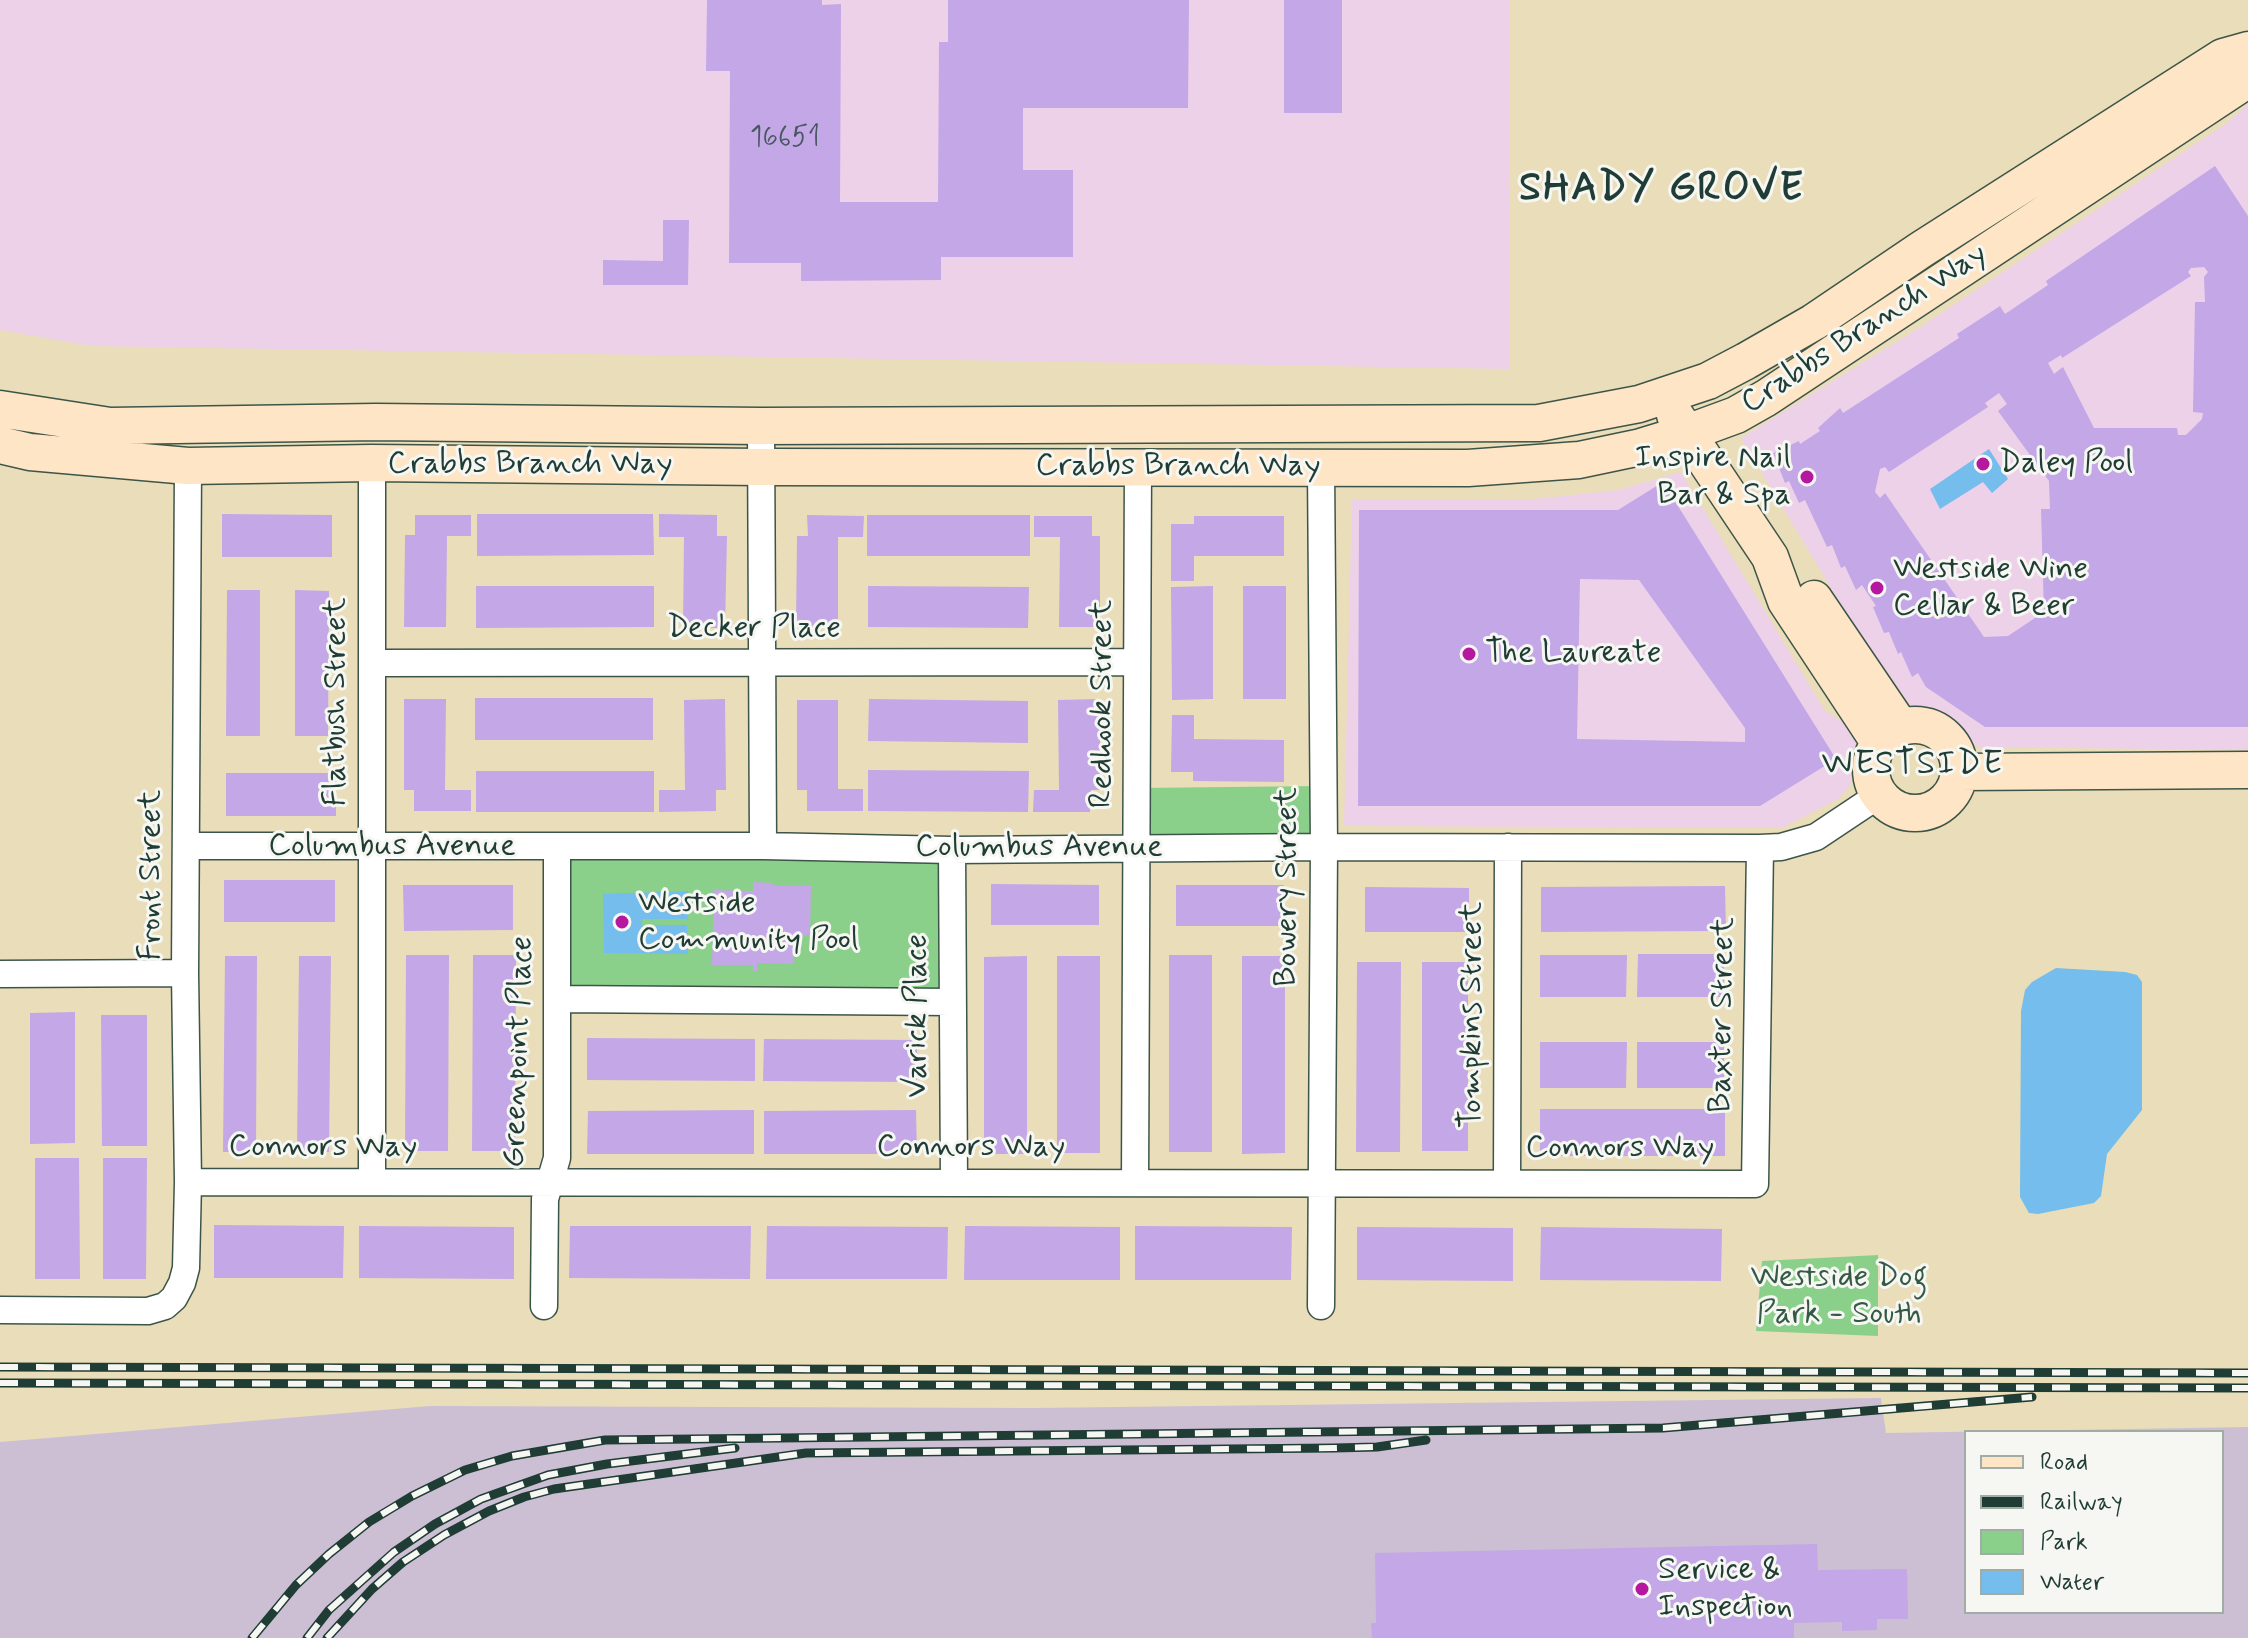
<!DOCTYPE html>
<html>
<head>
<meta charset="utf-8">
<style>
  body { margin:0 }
  #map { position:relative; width:2248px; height:1638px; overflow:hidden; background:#e9deb9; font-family:Mynerve,sans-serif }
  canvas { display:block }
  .legend { position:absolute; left:1964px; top:1430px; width:260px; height:184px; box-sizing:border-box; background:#f6f6f2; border:2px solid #a0aca6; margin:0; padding:10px 14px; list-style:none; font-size:24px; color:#1f3d34 }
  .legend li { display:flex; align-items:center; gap:16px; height:40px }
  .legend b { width:40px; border:2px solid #a0aca6 }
</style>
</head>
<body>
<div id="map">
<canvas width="2248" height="1638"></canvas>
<ul class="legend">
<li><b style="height:10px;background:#fde5c5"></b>Road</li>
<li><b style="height:10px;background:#1f3d34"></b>Railway</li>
<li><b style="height:22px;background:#8ad08a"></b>Park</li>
<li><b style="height:22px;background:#74bdec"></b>Water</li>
</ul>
</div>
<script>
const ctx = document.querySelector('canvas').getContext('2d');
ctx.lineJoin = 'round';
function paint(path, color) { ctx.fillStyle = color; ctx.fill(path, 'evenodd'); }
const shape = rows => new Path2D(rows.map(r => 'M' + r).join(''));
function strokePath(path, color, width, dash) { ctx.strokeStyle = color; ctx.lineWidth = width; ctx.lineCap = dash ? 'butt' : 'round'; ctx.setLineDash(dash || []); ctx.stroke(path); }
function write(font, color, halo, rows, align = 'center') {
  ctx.font = font + ' Mynerve,sans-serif'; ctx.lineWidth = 6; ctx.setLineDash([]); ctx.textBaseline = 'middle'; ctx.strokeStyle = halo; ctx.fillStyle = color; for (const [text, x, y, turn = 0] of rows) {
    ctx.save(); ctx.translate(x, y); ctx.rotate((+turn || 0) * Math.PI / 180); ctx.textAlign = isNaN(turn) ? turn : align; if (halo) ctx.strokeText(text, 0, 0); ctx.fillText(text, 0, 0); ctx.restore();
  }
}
const built = shape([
  [0,0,1509,0,1510,369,91,346,0,330],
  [2248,104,2248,750,1979,747,1942,719,1911,710,1901,705,1741,438,1922,326,2227,123],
  [1681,472,1825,711,1849,726,1858,737,1850,786,1838,799,1782,828,1344,826,1352,500,1535,499,1618,490]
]);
const industrial = shape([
  [1881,1398,1886,1433,2248,1427,2248,1638,0,1638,0,1442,430,1406,1032,1408],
  [1966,1432,2222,1432,2222,1612,1966,1612]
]);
const green = shape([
  [1323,786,1324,847,1136,848,1136,788],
  [560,850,948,854,952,1002,560,997],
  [1878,1255,1878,1336,1756,1331,1762,1261]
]);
const water = shape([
  [1989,449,2008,479,1992,493,1983,482,1940,509,1930,489],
  [688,891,688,919,642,919,642,925,687,925,688,954,604,953,603,894],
  [2056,968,2125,972,2137,975,2142,982,2142,1110,2107,1154,2101,1196,2094,1203,2038,1214,2029,1213,2020,1197,2021,1011,2025,990,2032,982]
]);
const building = shape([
  [707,0,822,0,822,5,841,4,840,202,938,202,939,42,948,42,948,0,1189,0,1188,108,1023,108,1023,170,1073,170,1073,257,941,257,941,280,801,281,801,263,729,263,730,71,706,71],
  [1284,0,1342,0,1342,113,1284,113],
  [2215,166,2248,216,2248,727,1985,727,1926,687,1918,673,1912,677,1901,652,1898,654,1889,632,1884,633,1873,607,1876,606,1862,585,1856,590,1845,566,1841,568,1832,545,1827,547,1805,500,1799,503,1789,481,1785,483,1773,453,1799,441,1800,444,1820,431,1818,428,1840,408,1843,413,1959,338,1957,334,2000,306,2005,314,2048,285,2046,281],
  [2204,267,2208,272,2204,277,2205,302,2195,302,2193,412,2203,413,2202,419,2186,435,2178,435,2177,428,2094,428,2063,367,2054,374,2048,363,2061,355,2062,358,2191,276,2188,272,2191,268],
  [1999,393,2007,404,1998,411,2049,481,2050,509,2041,509,2044,612,2008,636,1984,637,1885,493,1880,498,1875,492,1880,469,1885,467,1889,472,1988,407,1985,403],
  [663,220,689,220,688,285,603,285,603,260,663,261],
  [1663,482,1836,759,1760,806,1358,806,1359,510,1618,510],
  [1580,579,1639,580,1745,728,1745,742,1577,739],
  [222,514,332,515,332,557,222,557],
  [477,514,653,514,654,555,477,556],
  [659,514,717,515,717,536,727,536,725,628,683,628,684,537,659,537],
  [415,515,471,515,471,536,447,536,446,627,404,627,405,535,415,535],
  [807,515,864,516,863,537,838,537,838,628,796,627,797,536,808,536],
  [867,515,1030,515,1030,556,867,556],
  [1034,516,1092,516,1092,536,1100,536,1100,627,1059,627,1060,537,1034,537],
  [1194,516,1284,516,1284,556,1194,556,1194,581,1171,581,1171,524,1194,524],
  [476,586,654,586,654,627,476,628],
  [868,586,1029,587,1028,628,868,627],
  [1213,586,1213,699,1172,700,1171,587],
  [1243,586,1286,586,1286,699,1243,699],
  [227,590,260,590,260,736,226,736],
  [295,590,329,591,328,736,295,736],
  [475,698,653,698,653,740,475,740],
  [404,699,446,699,445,790,471,790,471,811,414,811,414,790,404,790],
  [725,699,726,790,716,790,716,811,659,812,659,790,685,790,684,700],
  [869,699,1028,701,1028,743,868,741],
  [1100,699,1100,790,1091,790,1090,812,1033,812,1034,790,1059,790,1058,700],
  [797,700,838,700,838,789,863,789,863,811,807,811,807,790,797,790],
  [1172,715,1194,715,1194,739,1284,740,1284,782,1193,781,1193,772,1171,772],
  [868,770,1029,771,1028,812,868,811],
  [476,771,654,771,654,812,476,812],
  [226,773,336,773,336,816,226,816],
  [224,880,335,880,335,922,224,922],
  [753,882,773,883,773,886,811,886,810,935,794,938,793,964,757,963,757,971,753,971,753,965,712,965,714,890,753,891],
  [991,884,1099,885,1099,925,991,925],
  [403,885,513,885,513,930,404,931],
  [1176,885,1284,885,1284,926,1176,926],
  [1725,886,1726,931,1541,932,1541,887],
  [1365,887,1469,888,1469,932,1365,932],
  [1638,954,1724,954,1724,997,1637,997],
  [406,955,449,955,448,1151,405,1151],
  [473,955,516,955,515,1151,472,1151],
  [1169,955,1212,955,1212,1152,1169,1152],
  [1540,955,1627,955,1626,997,1540,997],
  [225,956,257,956,256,1152,223,1152],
  [299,956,331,956,329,1152,297,1152],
  [1027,956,1027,1154,984,1154,984,957],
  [1057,956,1100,956,1100,1153,1057,1153],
  [1242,956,1285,956,1285,1153,1242,1154],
  [1357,962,1401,962,1400,1152,1356,1152],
  [1422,962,1468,962,1468,1151,1422,1151],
  [75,1012,75,1143,30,1144,30,1013],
  [101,1015,147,1015,147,1146,102,1146],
  [587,1038,755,1039,755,1081,587,1080],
  [764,1039,917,1040,917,1082,763,1081],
  [1540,1042,1627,1042,1626,1088,1540,1088],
  [1637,1042,1724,1042,1724,1088,1637,1088],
  [1540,1109,1725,1109,1725,1156,1540,1156],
  [754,1110,754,1154,587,1154,588,1111],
  [916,1110,917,1154,764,1154,764,1111],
  [35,1158,79,1158,80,1279,35,1279],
  [103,1158,147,1158,146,1279,103,1279],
  [214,1225,344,1226,343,1278,214,1278],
  [359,1226,514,1227,514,1279,359,1278],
  [570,1226,751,1226,750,1279,569,1278],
  [767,1226,948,1227,947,1279,766,1279],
  [965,1226,1120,1227,1120,1280,964,1280],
  [1135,1226,1292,1227,1291,1280,1135,1280],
  [1357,1227,1513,1228,1513,1281,1357,1280],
  [1541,1227,1722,1229,1721,1281,1540,1280],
  [1817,1544,1818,1570,1907,1569,1908,1619,1877,1619,1877,1630,1842,1631,1842,1622,1794,1623,1794,1638,1372,1638,1371,1623,1376,1623,1375,1553]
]);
const street = shape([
  [761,426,763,846],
  [372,463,372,1181],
  [1321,467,1324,847,1321,1306],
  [372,663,1137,662],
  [186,846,763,846,952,850,1324,847,1760,848,1781,847,1816,837,1879,795],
  [952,850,954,1182],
  [0,974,185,973],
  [558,999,952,1002],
  [188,1182,1755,1184,1760,848],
  [1135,1182,1138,466],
  [1507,1183,1508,847],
  [544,1306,545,1199,557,1158,557,847],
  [0,1310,148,1311,165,1306,174,1298,182,1283,186,1268,188,1182,185,973,188,466]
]);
const secondary = shape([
  [0,409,110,426,376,422,761,426,1539,423,1639,404,1708,381,1746,361,1814,322,1922,249,2223,57,2248,50],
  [1675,415,1770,557,1786,601,1879,742],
  [0,445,30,452,188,466,372,463,761,467,1468,468,1579,460,1641,447,1687,433,1736,415,1766,398,2239,85,2248,77],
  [1814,599,1900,726],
  '1871 769a44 44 0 1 1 88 0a44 44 0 1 1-88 0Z',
  [1960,772,2248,770]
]);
const rail = shape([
  [0,1367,2248,1373],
  [0,1383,2248,1388],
  [252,1638,296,1585,329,1554,369,1522,412,1496,465,1470,512,1456,605,1440,1663,1428,2032,1397],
  [307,1638,329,1610,394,1552,435,1524,481,1499,548,1475,607,1464,735,1448],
  [327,1638,372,1589,403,1562,444,1535,489,1511,524,1497,554,1489,806,1453,1334,1448,1377,1447,1426,1440]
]);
const markers = [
  [1983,464,8,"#b5179e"],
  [1807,477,8,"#b5179e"],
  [1877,588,8,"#b5179e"],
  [1469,654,8,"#b5179e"],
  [622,922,8,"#b5179e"],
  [1642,1589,8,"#b5179e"]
];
const numberNames = [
  ["16651",785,139]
];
const streetNames = [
  ["Crabbs Branch Way",1865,330,-33],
  ["Crabbs Branch Way",530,465],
  ["Crabbs Branch Way",1178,467],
  ["Decker Place",754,629],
  ["Flatbush Street",337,702,-90],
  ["Redhook Street",1103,704,-90],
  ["Columbus Avenue",392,847],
  ["Columbus Avenue",1039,848],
  ["Front Street",152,875,-90],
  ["Bowery Street",1288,887,-90],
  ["Tompkins Street",1473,1015,-90],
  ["Baxter Street",1724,1015,-89],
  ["Varick Place",918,1016,-90],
  ["Greenpoint Place",520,1052,-88],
  ["Connors Way",323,1148],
  ["Connors Way",971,1148],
  ["Connors Way",1620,1149]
];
const poiNames = [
  ["Inspire Nail",1791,459,"right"],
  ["Bar & Spa",1791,496,"right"],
  ["Daley Pool",1999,464],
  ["Westside Wine",1893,570],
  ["Cellar & Beer",1893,607],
  ["The Laureate",1485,654],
  ["Westside",638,904],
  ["Community Pool",638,941],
  ["Service &",1658,1571],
  ["Inspection",1658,1608]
];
const parkNames = [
  ["Westside Dog",1839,1278],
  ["Park - South",1839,1315]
];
const neighbourhoodNames = [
  ["WESTSIDE",1913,766]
];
const districtNames = [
  ["SHADY GROVE",1662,191]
];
paint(built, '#edd1e9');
paint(industrial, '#ccbfd4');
paint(green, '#8ad08a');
paint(water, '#74bdec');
paint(building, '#c3a7e7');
strokePath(street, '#3d5548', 29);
strokePath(secondary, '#3d5548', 39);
strokePath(street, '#fff', 26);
strokePath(secondary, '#fde5c5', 36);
strokePath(rail, '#1f3d34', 9);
strokePath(rail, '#f6f6f2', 6, [18]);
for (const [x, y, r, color] of markers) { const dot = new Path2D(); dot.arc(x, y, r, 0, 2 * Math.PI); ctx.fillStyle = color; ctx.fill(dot); strokePath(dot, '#f6f6f2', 3); }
write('28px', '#485861', null, numberNames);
write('32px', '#1f3d34', '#f6f6f2', streetNames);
write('32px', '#1f3d34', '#f6f6f2', poiNames, 'left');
write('32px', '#345a45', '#f6f6f2', parkNames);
ctx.letterSpacing = '2px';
write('34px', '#1f3d34', '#f6f6f2', neighbourhoodNames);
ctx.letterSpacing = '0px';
ctx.letterSpacing = '2px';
write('bold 40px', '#1f3d34', '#f6f6f2', districtNames);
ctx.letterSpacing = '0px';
</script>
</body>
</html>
